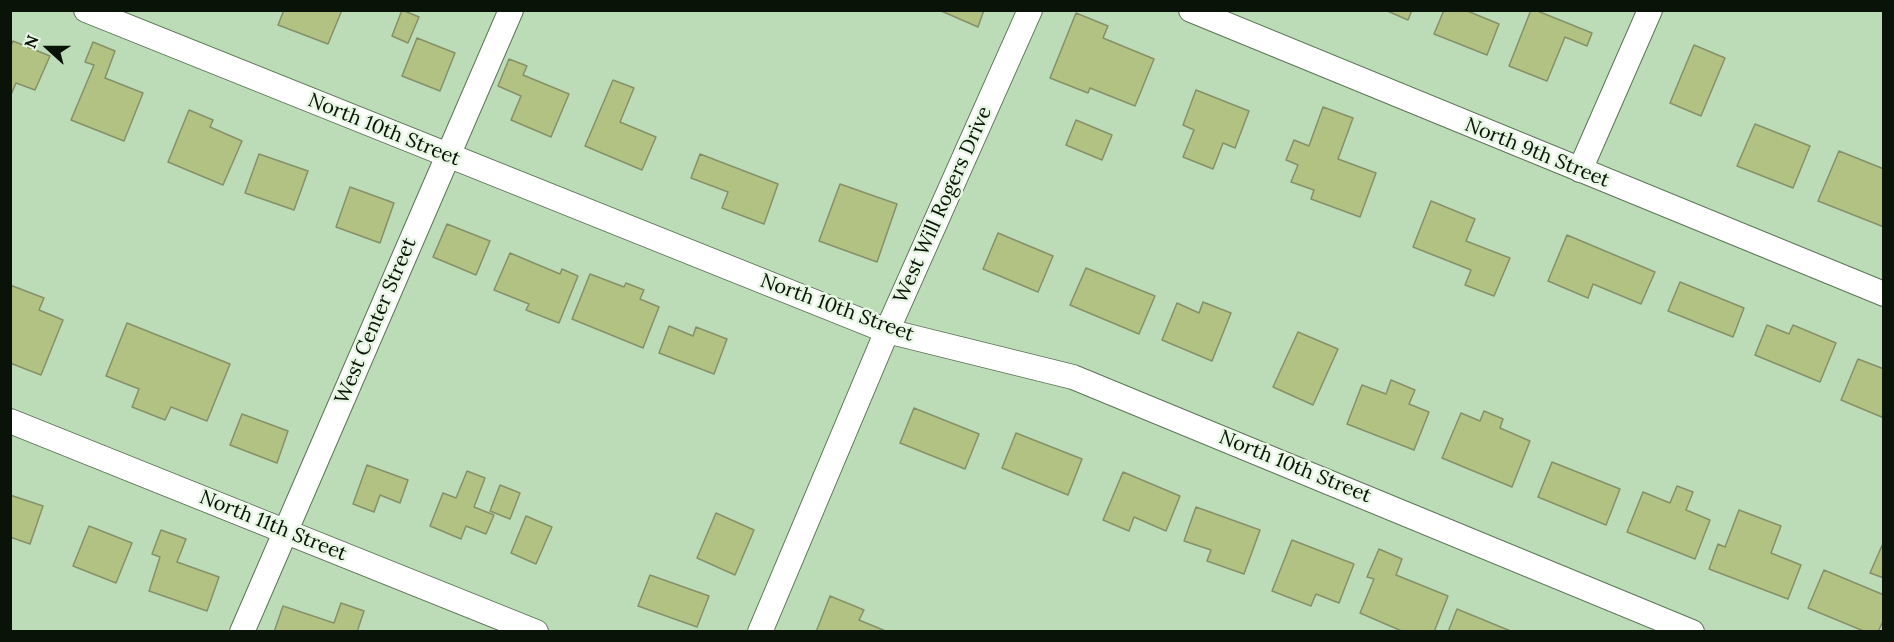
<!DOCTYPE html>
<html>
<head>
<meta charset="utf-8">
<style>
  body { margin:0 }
  #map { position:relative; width:1894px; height:642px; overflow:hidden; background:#bcdbb7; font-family:Lora,serif }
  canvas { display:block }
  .frame { position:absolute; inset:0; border:12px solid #091307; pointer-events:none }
  .north { position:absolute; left:18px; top:18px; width:60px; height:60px; -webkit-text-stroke:4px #e7f7e4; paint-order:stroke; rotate:291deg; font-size:16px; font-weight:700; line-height:24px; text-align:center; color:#091307 }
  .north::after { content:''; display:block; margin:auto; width:21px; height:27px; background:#091307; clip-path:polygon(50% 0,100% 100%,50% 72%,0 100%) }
</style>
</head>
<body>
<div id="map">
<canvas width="1894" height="642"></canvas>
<div class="frame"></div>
<div class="north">N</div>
</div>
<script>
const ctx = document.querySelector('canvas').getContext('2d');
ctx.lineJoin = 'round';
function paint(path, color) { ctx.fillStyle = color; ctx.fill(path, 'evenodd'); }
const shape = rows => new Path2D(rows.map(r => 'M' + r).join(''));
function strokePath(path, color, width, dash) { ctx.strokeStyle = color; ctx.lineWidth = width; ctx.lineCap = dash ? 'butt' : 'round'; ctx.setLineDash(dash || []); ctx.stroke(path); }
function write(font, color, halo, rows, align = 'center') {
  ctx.font = font + ' Lora,serif'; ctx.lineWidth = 5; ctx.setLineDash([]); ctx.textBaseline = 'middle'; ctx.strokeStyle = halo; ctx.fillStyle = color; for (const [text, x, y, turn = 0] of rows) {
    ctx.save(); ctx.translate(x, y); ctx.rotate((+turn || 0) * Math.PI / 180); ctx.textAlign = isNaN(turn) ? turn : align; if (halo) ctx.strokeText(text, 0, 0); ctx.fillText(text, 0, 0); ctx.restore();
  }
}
const building = shape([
  [284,10,342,10,328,44,278,25,284,10],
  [402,10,419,17,408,43,392,36,402,10],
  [939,10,984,10,978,27,939,10],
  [1385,10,1412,10,1408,20,1385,10],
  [1444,10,1465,10,1499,24,1487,55,1434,34,1444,10],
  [1531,10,1535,10,1592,33,1587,46,1565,37,1547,81,1509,66,1531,10],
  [1076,13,1108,26,1103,38,1154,59,1135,106,1090,88,1088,93,1050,78,1076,13],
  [417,38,455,53,440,91,402,76,417,38],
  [13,41,50,56,35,90,16,83,10,97,10,48,13,41],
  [93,42,115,51,105,78,143,93,124,141,71,120,94,65,85,62,93,42],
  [1694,45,1725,58,1701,116,1670,103,1694,45],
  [509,59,527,66,523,75,569,94,551,137,511,120,521,96,498,86,509,59],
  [613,80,634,88,620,122,656,137,642,170,585,146,613,80],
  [1196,90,1249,111,1235,148,1223,143,1213,169,1183,157,1194,130,1183,125,1196,90],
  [1323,107,1353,118,1338,159,1376,173,1360,217,1311,199,1314,190,1291,182,1298,165,1286,160,1294,140,1309,146,1323,107],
  [189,110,213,120,210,127,242,141,223,185,168,162,189,110],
  [1076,120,1112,135,1102,160,1066,145,1076,120],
  [1755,124,1810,146,1793,188,1737,166,1755,124],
  [1839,151,1884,169,1884,227,1818,201,1839,151],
  [259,154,308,171,294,210,245,193,259,154],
  [700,154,778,184,764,224,722,208,728,192,691,178,700,154],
  [840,184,897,204,877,262,819,241,840,184],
  [350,187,394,203,380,243,336,227,350,187],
  [1431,201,1475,219,1466,241,1510,258,1494,296,1465,285,1471,270,1413,247,1431,201],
  [447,224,490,241,476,275,433,257,447,224],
  [998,233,1053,256,1038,292,983,269,998,233],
  [1567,235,1655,272,1641,304,1593,284,1588,298,1548,281,1567,235],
  [510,253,560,274,562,269,578,276,559,323,526,310,529,304,494,290,510,253],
  [1086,268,1155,296,1139,334,1070,305,1086,268],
  [590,274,624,287,626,283,644,290,640,299,659,307,643,348,572,319,590,274],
  [1680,282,1744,308,1733,337,1668,311,1680,282],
  [10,285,44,298,39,310,63,320,41,375,10,363,10,285],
  [1203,302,1231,313,1212,361,1162,340,1177,303,1199,313,1203,302],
  [127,323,230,364,207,421,171,407,165,420,132,407,139,389,106,376,127,323],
  [1767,325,1789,334,1793,325,1836,343,1820,382,1755,355,1767,325],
  [669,326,693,336,696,327,727,339,714,374,659,353,669,326],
  [1298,332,1338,349,1313,405,1273,387,1298,332],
  [1858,359,1884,369,1884,418,1841,400,1858,359],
  [1391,380,1415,390,1409,404,1429,412,1414,450,1347,424,1362,385,1386,394,1391,380],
  [914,408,979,434,965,469,900,443,914,408],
  [1484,411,1503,419,1500,428,1530,441,1512,487,1442,458,1461,413,1480,421,1484,411],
  [242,414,288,431,277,463,230,445,242,414],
  [1016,433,1082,459,1068,495,1002,468,1016,433],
  [1552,462,1620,489,1606,525,1538,497,1552,462],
  [367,465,408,480,400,503,380,495,374,512,353,504,367,465],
  [467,471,485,478,474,507,494,515,486,534,466,526,461,539,430,526,443,493,456,498,467,471],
  [1123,472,1180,496,1166,531,1134,517,1129,531,1103,520,1123,472],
  [500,485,520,493,510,519,490,511,500,485],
  [1677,486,1693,492,1686,510,1710,520,1695,559,1627,532,1643,492,1670,503,1677,486],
  [10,495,43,506,30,544,10,537,10,495],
  [1196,507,1260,530,1244,574,1207,561,1211,550,1184,541,1196,507],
  [1739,510,1781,526,1771,553,1801,565,1788,599,1709,569,1718,544,1725,547,1739,510],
  [716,513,754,530,735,575,697,558,716,513],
  [526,516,552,527,536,564,511,553,526,516],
  [89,526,132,543,116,583,73,566,89,526],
  [161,530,186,539,177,562,219,577,207,611,149,591,160,557,152,554,161,530],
  [1292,540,1354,564,1339,603,1316,594,1311,606,1272,591,1292,540],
  [1884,541,1884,578,1870,573,1884,541],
  [1379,549,1402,559,1396,575,1448,596,1434,632,1404,632,1360,613,1374,579,1367,577,1379,549],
  [1824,570,1884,595,1884,619,1878,632,1866,632,1808,608,1824,570],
  [650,575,709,596,697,627,638,606,650,575],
  [830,596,864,610,859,620,888,632,816,632,830,596],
  [341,603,364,611,357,632,274,632,283,606,334,623,341,603],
  [1457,609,1513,632,1448,632,1457,609]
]);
const minor = shape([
  [86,10,887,331,1073,377,1692,632],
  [1191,10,1884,294],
  [1580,170,1650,10],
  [10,421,536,632],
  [242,632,511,10],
  [760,632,887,331,1030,10]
]);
const streetNames = [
  ["North 10th Street",384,130,22],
  ["North 9th Street",1537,153,22],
  ["West Will Rogers Drive",943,205,-66],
  ["North 10th Street",837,308,20],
  ["West Center Street",376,321,-67],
  ["North 10th Street",1295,467,22],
  ["North 11th Street",273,526,22]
];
paint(building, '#b1c282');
strokePath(building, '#869169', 1.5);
strokePath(minor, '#5b7656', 26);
strokePath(minor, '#fff', 24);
write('20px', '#091307', '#e7f7e4', streetNames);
</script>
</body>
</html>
